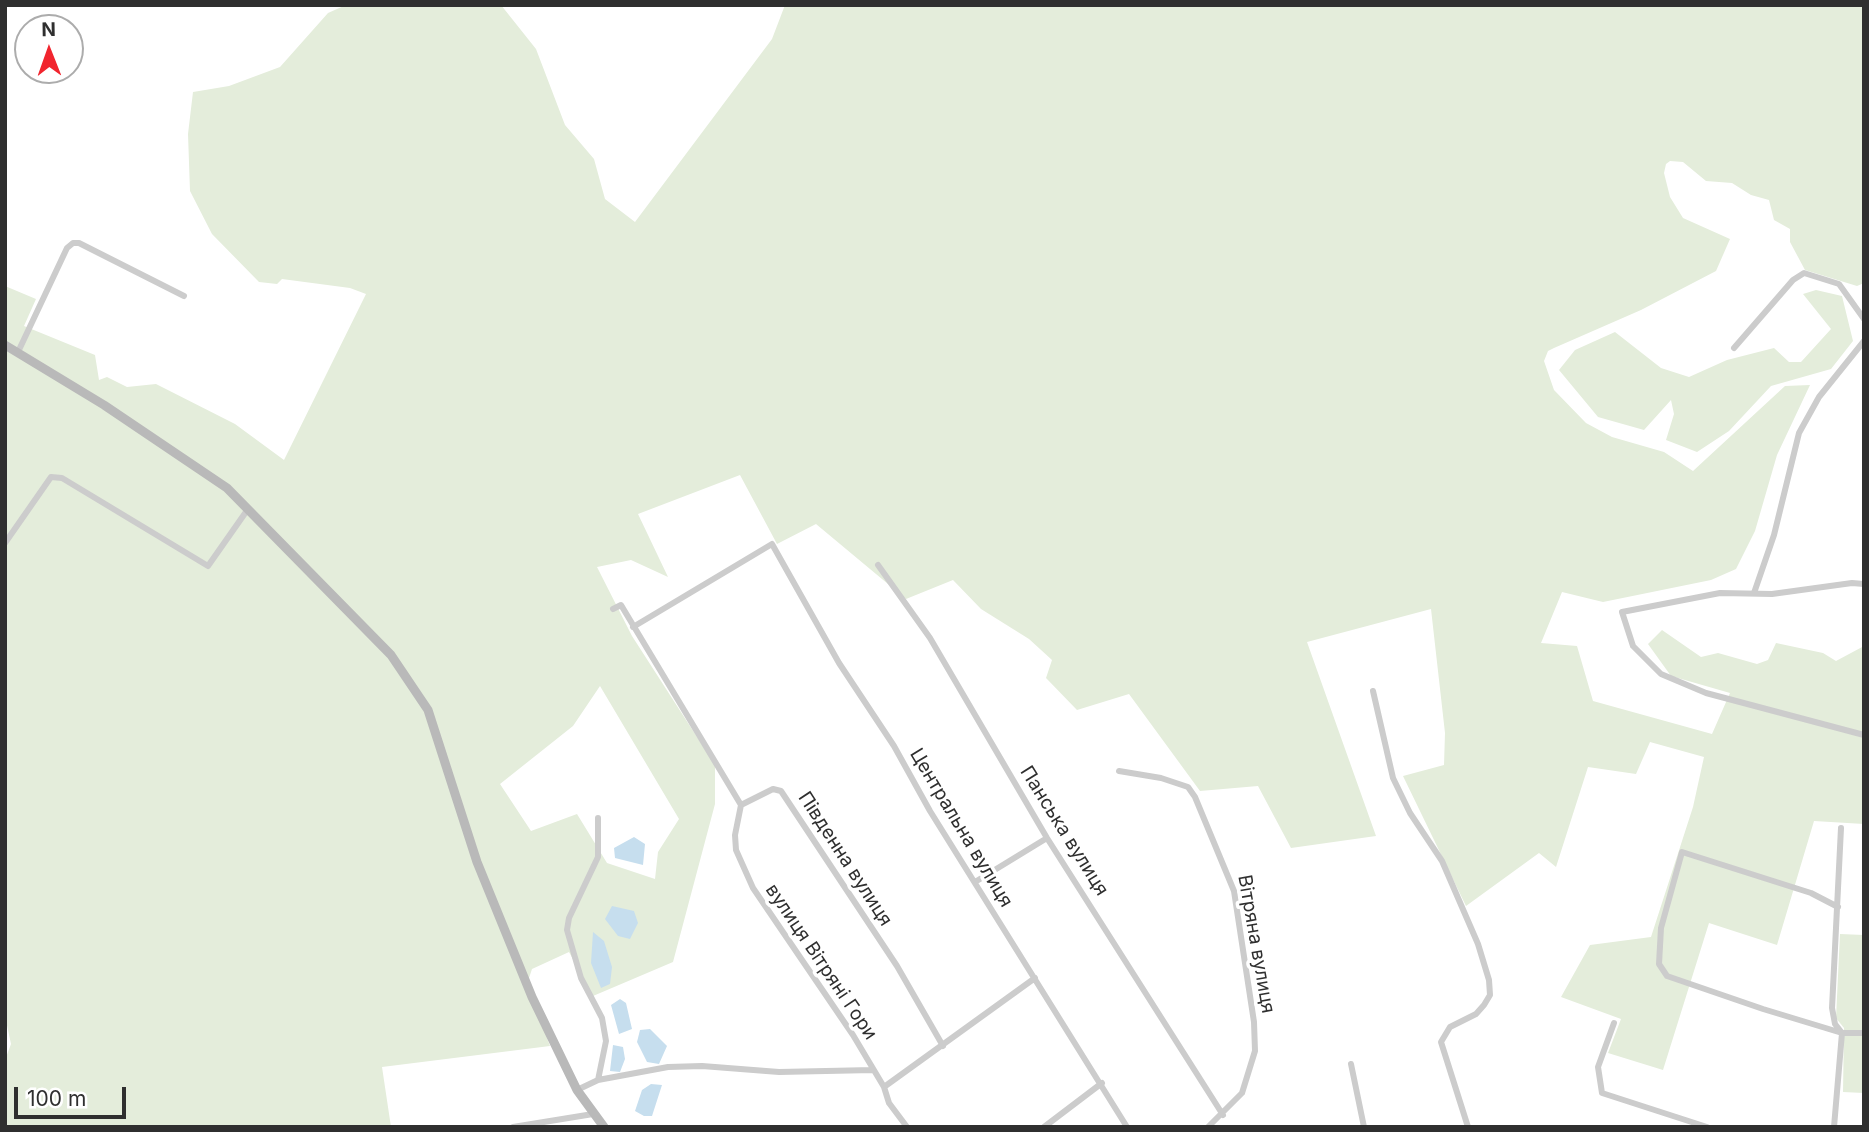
<!DOCTYPE html>
<html>
<head>
<meta charset="utf-8">
<style>
  body { margin:0 }
  #map { position:relative; width:1869px; height:1132px; overflow:hidden; background:#fff; font-family:Inter,sans-serif }
  canvas { display:block }
  .frame { position:absolute; inset:0; border:7px solid #2f2f2f; pointer-events:none }
  .north { position:absolute; left:14px; top:14px; width:70px; height:70px; box-sizing:border-box; background:#fff; border:2px solid #acacac; border-radius:50%; rotate:359deg; font-size:19px; font-weight:700; line-height:28px; text-align:center; color:#2f2f2f }
  .north::after { content:''; display:block; margin:auto; width:24px; height:32px; background:#f1252e; clip-path:polygon(50% 0,100% 100%,50% 72%,0 100%) }
  .scale { position:absolute; left:14px; top:1087px; width:112px; height:32px; box-sizing:border-box; border:4px solid #2f2f2f; border-top:0; padding-left:9px; font-size:21px; line-height:24px; white-space:nowrap; color:#2f2f2f; -webkit-text-stroke:5px #fff; paint-order:stroke }
</style>
</head>
<body>
<div id="map">
<canvas width="1869" height="1132"></canvas>
<div class="frame"></div>
<div class="north">N</div>
<div class="scale">100 m</div>
</div>
<script>
const ctx = document.querySelector('canvas').getContext('2d');
ctx.lineJoin = 'round';
function paint(path, color) { ctx.fillStyle = color; ctx.fill(path, 'evenodd'); }
const shape = rows => new Path2D(rows.map(r => 'M' + r).join(''));
function strokePath(path, color, width, dash) { ctx.strokeStyle = color; ctx.lineWidth = width; ctx.lineCap = dash ? 'butt' : 'round'; ctx.setLineDash(dash || []); ctx.stroke(path); }
function write(font, color, halo, rows, align = 'center') {
  ctx.font = font + ' Inter,sans-serif'; ctx.lineWidth = 7; ctx.setLineDash([]); ctx.textBaseline = 'middle'; ctx.strokeStyle = halo; ctx.fillStyle = color; for (const [text, x, y, turn = 0] of rows) {
    ctx.save(); ctx.translate(x, y); ctx.rotate((+turn || 0) * Math.PI / 180); ctx.textAlign = isNaN(turn) ? turn : align; if (halo) ctx.strokeText(text, 0, 0); ctx.fillText(text, 0, 0); ctx.restore();
  }
}
const green = shape([
  [346,5,501,5,536,49,565,125,594,159,605,199,635,222,772,39,785,5,1864,5,1864,283,1857,286,1805,270,1790,242,1790,229,1774,220,1769,200,1751,195,1732,183,1706,181,1683,162,1670,161,1666,164,1664,173,1670,197,1683,218,1730,239,1716,271,1641,310,1554,348,1548,351,1544,361,1554,390,1586,423,1612,437,1664,452,1693,471,1785,386,1810,385,1777,455,1755,531,1736,569,1711,580,1603,602,1562,592,1541,643,1577,646,1593,701,1712,734,1730,693,1671,676,1648,644,1662,630,1701,657,1718,653,1757,664,1768,660,1776,643,1823,653,1836,661,1864,646,1864,824,1814,821,1777,945,1709,923,1663,1070,1608,1053,1621,1019,1561,997,1590,945,1651,937,1693,807,1704,757,1650,742,1636,774,1588,767,1556,867,1539,853,1466,906,1403,776,1444,765,1445,733,1431,609,1307,642,1376,836,1291,848,1258,786,1200,791,1129,694,1077,710,1046,678,1052,660,1029,639,981,609,953,580,906,599,816,524,777,544,740,475,638,514,668,577,631,560,597,567,632,636,715,765,715,804,673,962,593,996,569,952,532,969,527,984,550,1046,382,1067,391,1127,5,1127,5,1060,11,1044,5,1016,5,286,36,299,24,326,95,355,99,380,107,377,127,387,156,384,235,424,284,460,366,294,350,288,282,279,277,284,259,282,212,234,190,191,188,134,193,92,229,86,280,67,328,13],
  [600,686,679,819,658,852,655,879,607,863,577,814,531,831,500,784,573,726],
  [1816,290,1842,296,1853,341,1831,369,1771,386,1729,431,1697,452,1666,440,1674,414,1671,400,1644,430,1598,417,1559,370,1575,350,1615,332,1661,368,1689,377,1727,360,1774,348,1789,362,1801,362,1831,329,1803,294],
  [1840,934,1864,935,1864,1093,1843,1092,1844,1028,1836,1018]
]);
const water = shape([
  [634,837,645,844,643,865,615,858,614,848],
  [612,906,634,911,638,923,630,939,618,936,605,919],
  [593,932,604,941,612,967,610,984,601,988,591,963],
  [620,999,626,1003,632,1029,619,1034,611,1005],
  [650,1029,667,1046,659,1064,647,1062,637,1042,640,1030],
  [613,1045,623,1047,625,1059,620,1072,610,1071],
  [651,1084,662,1085,652,1116,644,1116,635,1111,642,1090]
]);
const street = shape([
  [1734,348,1793,280,1804,273,1839,284,1864,319],
  [18,352,67,248,73,243,79,243,184,296],
  [5,543,51,477,62,478,208,566,248,509],
  [878,565,930,638,1047,838,1223,1115],
  [1864,584,1852,583,1772,594,1720,593,1622,612,1633,646,1661,674,1706,693,1864,735],
  [1754,593,1774,535,1799,433,1819,397,1864,341],
  [613,609,621,605,741,805],
  [633,627,772,544,839,663,894,746,930,811,1127,1127],
  [1373,691,1393,778,1410,813,1442,861,1478,944,1489,980,1490,995,1484,1005,1476,1014,1450,1027,1441,1042,1468,1127],
  [1119,771,1161,778,1188,787,1195,797,1234,891,1254,1022,1255,1051,1242,1093,1208,1127],
  [741,805,735,835,736,850,753,888,853,1035,884,1087,889,1103,907,1127],
  [741,805,773,789,781,791,897,966,943,1046],
  [975,882,1047,838],
  [1838,907,1811,893,1682,852,1661,928,1659,964,1667,976,1763,1009,1842,1033,1864,1033],
  [1614,1023,1598,1067,1602,1093,1707,1127],
  [1351,1064,1364,1127],
  [598,1080,606,1041,602,1018,581,978,567,930,569,918,598,857,598,818],
  [884,1087,1035,978],
  [577,1090,598,1080,668,1067,702,1066,779,1072,873,1070],
  [513,1127,593,1114],
  [1044,1127,1102,1083],
  [1834,1127,1842,1033,1835,1024,1832,1008,1841,828]
]);
const secondary = shape([
  [5,345,104,405,227,488,391,655,428,710,477,862,532,997,577,1090,604,1127]
]);
const streetNames = [
  ["Центральна вулиця",961,828,59],
  ["Панська вулиця",1064,831,58],
  ["Південна вулиця",845,859,57],
  ["Вітряна вулиця",1256,944,80],
  ["вулиця Вітряні Гори",821,962,56]
];
paint(green, '#e4eddb');
paint(water, '#c6deee');
strokePath(street, '#ccc', 6);
strokePath(secondary, '#b9b9b9', 9);
write('19px', '#2f2f2f', '#fff', streetNames);
</script>
</body>
</html>
